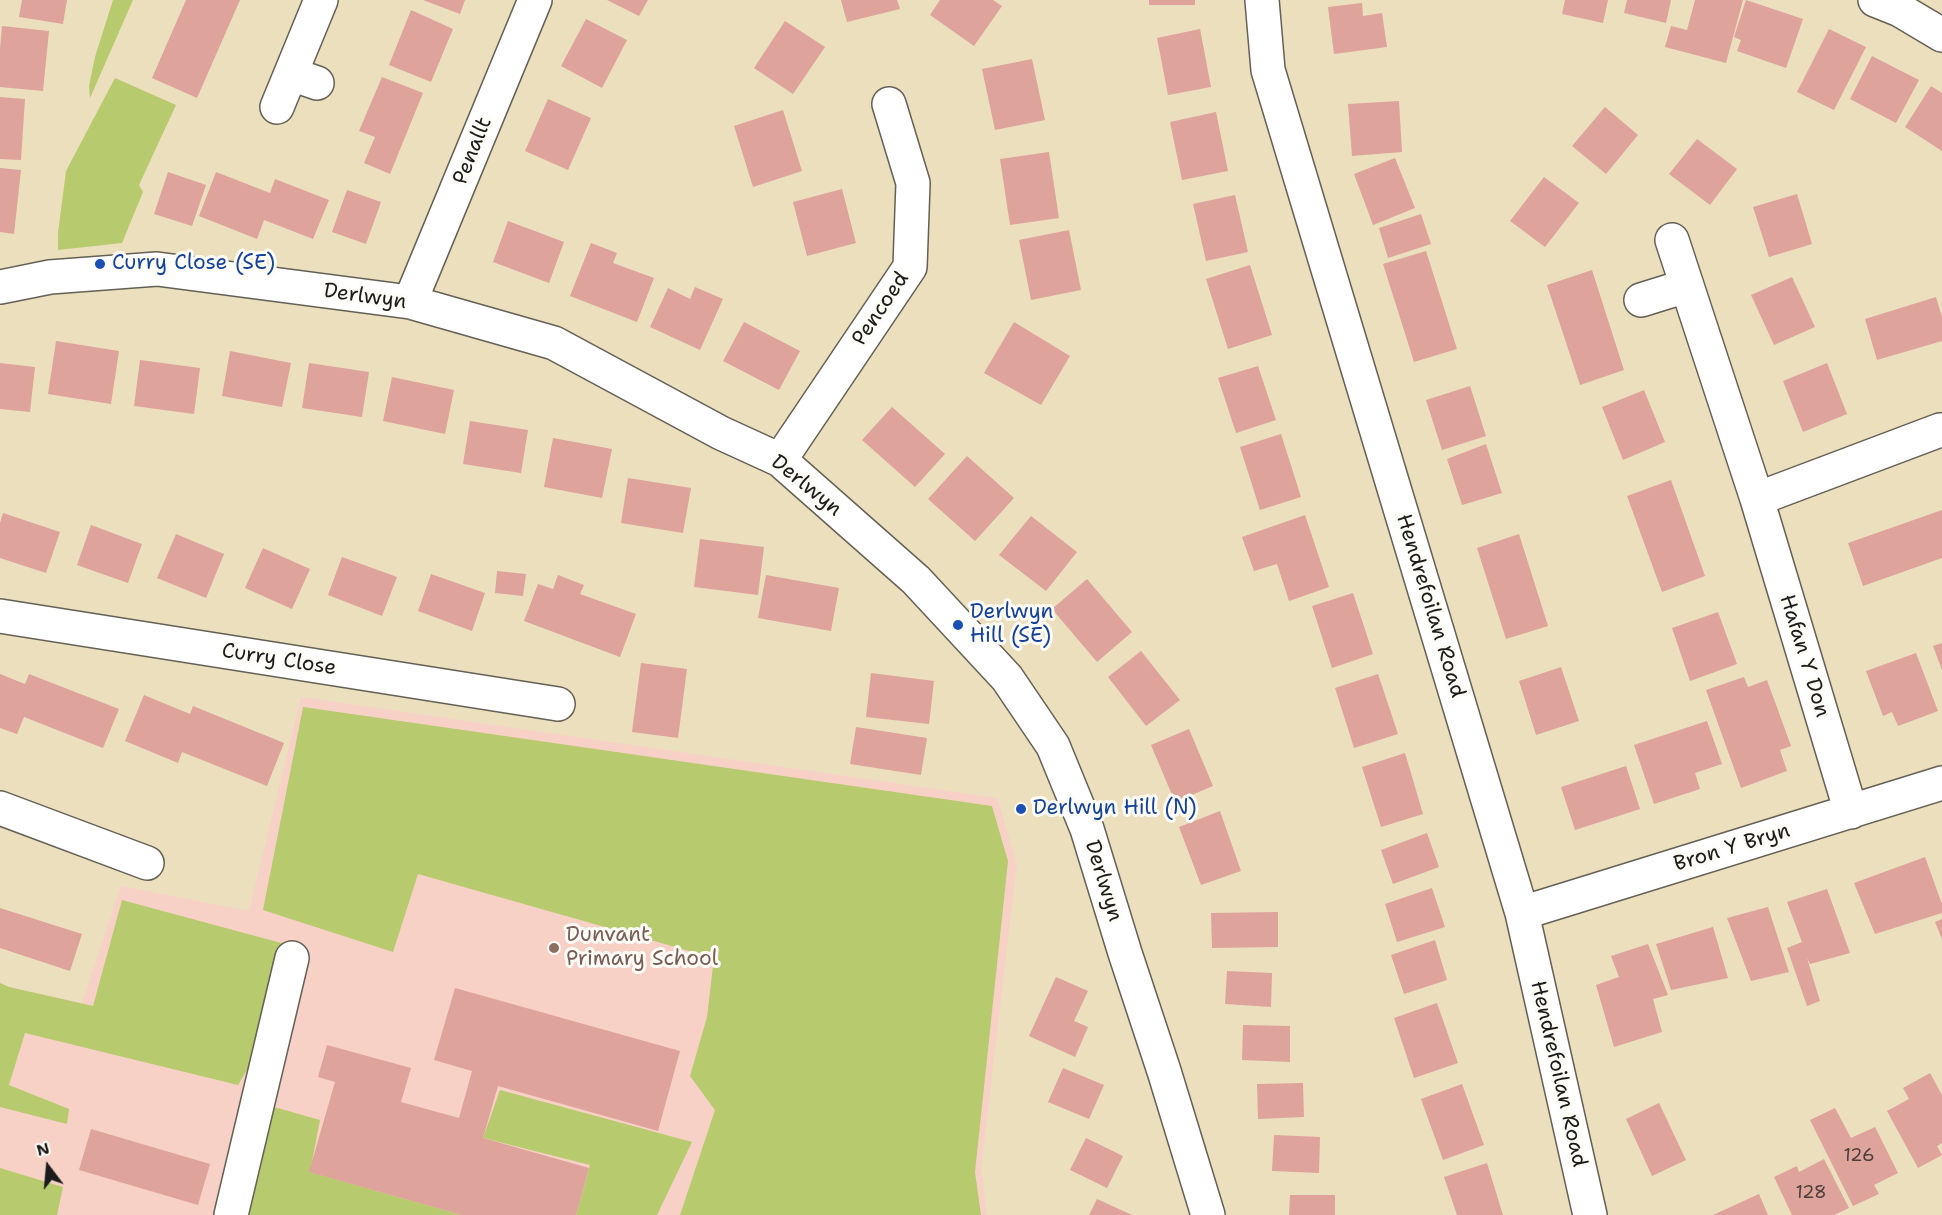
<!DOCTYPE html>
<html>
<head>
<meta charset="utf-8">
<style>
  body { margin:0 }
  #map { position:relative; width:1942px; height:1215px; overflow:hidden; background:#ebdfbe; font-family:"Shantell Sans",sans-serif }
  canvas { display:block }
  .north { position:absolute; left:18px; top:1137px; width:60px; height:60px; -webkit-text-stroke:4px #fdfcf7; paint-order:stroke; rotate:344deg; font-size:16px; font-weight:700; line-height:24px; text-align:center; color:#1c1c1c }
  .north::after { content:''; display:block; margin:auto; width:21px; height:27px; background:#1c1c1c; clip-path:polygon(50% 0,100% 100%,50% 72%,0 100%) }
</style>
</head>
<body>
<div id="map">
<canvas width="1942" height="1215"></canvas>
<div class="north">N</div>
</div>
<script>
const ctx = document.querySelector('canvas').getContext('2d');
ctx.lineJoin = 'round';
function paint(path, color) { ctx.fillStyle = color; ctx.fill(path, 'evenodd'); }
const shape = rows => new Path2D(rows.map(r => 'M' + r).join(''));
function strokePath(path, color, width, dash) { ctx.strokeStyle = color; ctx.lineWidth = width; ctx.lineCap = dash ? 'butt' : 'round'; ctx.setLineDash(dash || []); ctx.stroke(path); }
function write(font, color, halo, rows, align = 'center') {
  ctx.font = font + ' "Shantell Sans",sans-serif'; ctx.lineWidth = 6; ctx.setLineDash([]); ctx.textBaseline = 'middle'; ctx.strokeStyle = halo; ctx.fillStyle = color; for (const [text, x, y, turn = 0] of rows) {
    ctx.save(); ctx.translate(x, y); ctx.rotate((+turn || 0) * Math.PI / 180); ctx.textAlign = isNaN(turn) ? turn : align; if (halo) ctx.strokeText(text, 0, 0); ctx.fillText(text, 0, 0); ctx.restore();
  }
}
const built = shape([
  [301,697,997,798,1017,864,981,1169,987,1215,0,1215,0,985,82,1003,121,886,249,911]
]);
const green = shape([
  [113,0,133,0,90,98,89,86,95,57],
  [115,78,176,105,139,185,143,192,122,243,58,250,58,233,66,171],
  [303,707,992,806,1008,861,975,1172,981,1215,680,1215,715,1110,690,1076,707,1017,714,958,418,874,393,952,263,910],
  [122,900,285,944,255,1056,238,1085,25,1033,9,1085,69,1109,67,1124,0,1107,0,983,9,987,93,1006],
  [500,1090,692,1142,657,1215,576,1215,590,1165,483,1138],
  [274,1107,320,1120,310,1172,462,1215,245,1215],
  [0,1168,63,1187,57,1215,0,1215]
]);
const building = shape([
  [22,0,67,0,63,24,19,17],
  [186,0,240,0,197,98,152,78],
  [423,0,465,0,460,14],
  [607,0,648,0,639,16],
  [841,0,897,0,900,9,847,22],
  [940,0,993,0,1002,6,974,46,930,15],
  [1149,0,1195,0,1195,5,1149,5],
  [1565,0,1608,0,1603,23,1562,14],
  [1627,0,1671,0,1666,23,1624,13],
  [1695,0,1743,0,1726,63,1665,47,1671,26,1687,30],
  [1746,0,1803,19,1786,68,1737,51,1741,40,1734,37],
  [1362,3,1363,16,1382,13,1387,47,1334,54,1328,7],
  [411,10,453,29,431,82,389,65],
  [586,19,627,40,602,88,561,66],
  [785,21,825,47,793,94,754,68],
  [2,26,49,31,43,91,0,87,0,49],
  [1200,29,1211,87,1168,95,1157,38],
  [1829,29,1866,47,1834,110,1797,92],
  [1872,56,1919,80,1896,123,1850,99],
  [1032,59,1045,120,995,130,982,69],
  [382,77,423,93,390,174,364,163,375,137,359,131],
  [1931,86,1942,93,1942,151,1905,127],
  [0,97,25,99,21,160,0,159],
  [548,99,591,118,568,170,525,151],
  [1399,101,1402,152,1352,156,1348,104],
  [1605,107,1638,135,1606,174,1572,146],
  [783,110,802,171,753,187,734,126],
  [1216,112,1228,171,1182,180,1170,122],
  [1697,139,1737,169,1710,205,1669,174],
  [1049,152,1059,218,1010,225,1000,159],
  [1395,158,1415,208,1373,225,1354,174],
  [0,168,21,170,14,234,0,232],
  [168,172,206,185,192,226,154,214],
  [216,172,270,193,275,179,329,200,313,239,264,220,257,239,199,216],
  [1544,177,1579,203,1545,247,1510,221],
  [842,189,856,243,807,256,793,202],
  [347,190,381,202,366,244,332,232],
  [1797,194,1812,244,1769,257,1753,207],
  [1235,195,1248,252,1206,261,1193,204],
  [1421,214,1431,244,1388,258,1379,228],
  [508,221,564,242,549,283,493,262],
  [1069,230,1081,290,1031,300,1019,240],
  [591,243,617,253,613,263,654,278,637,322,570,296],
  [1426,251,1457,349,1414,362,1383,264],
  [1250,265,1272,335,1228,349,1206,279],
  [1592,270,1624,370,1580,385,1547,285],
  [1792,277,1815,327,1774,345,1751,295],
  [695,287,723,299,700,350,650,327,668,288,690,299],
  [1936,297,1942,317,1942,341,1877,360,1865,319],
  [744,322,800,351,779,390,723,361],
  [1014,322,1070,356,1041,405,984,373],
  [56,341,119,351,111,404,48,394],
  [230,351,291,363,282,407,222,396],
  [140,360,200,368,194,414,134,406],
  [0,363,35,367,30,412,0,409],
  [309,363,369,372,362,417,302,408],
  [1827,363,1847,414,1803,432,1783,381],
  [1258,366,1276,420,1236,433,1218,378],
  [392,377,454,390,445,434,383,421],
  [1470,386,1486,436,1442,450,1426,400],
  [1644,390,1665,442,1623,460,1602,407],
  [892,407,945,454,915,487,862,440],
  [470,421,528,430,521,473,463,464],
  [1281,434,1301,497,1260,510,1240,447],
  [553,438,612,449,602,498,544,487],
  [1486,444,1502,493,1462,505,1447,459],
  [967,456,1014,498,975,541,928,499],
  [628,478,691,488,683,533,621,523],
  [1671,480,1705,576,1662,592,1627,496],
  [1942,510,1942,558,1863,586,1848,543],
  [3,513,60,532,46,573,0,558,0,523],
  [1305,515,1329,587,1289,601,1277,564,1254,571,1242,537],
  [1031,516,1077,552,1046,591,999,555],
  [91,525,142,544,128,583,77,565],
  [176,534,224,554,206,598,157,578],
  [1519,534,1548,626,1506,639,1477,548],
  [700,539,764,547,758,595,694,587],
  [263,548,310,569,292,609,245,588],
  [342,557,397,577,382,616,328,595],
  [497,571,526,574,523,596,495,593],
  [431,574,485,593,472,631,418,611],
  [558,575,584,585,580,594,636,614,620,657,524,621,538,584,553,589],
  [766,575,839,588,831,631,758,618],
  [1087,579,1132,632,1097,662,1052,609],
  [1353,593,1373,654,1332,668,1312,606],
  [1718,612,1737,664,1690,681,1672,628],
  [1942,643,1942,670,1933,646],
  [1141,651,1180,700,1146,726,1108,677],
  [1916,653,1938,711,1898,726,1892,712,1883,716,1866,671],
  [641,663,687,669,678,738,632,732],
  [1561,667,1579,721,1536,735,1519,681],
  [871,673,934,681,929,724,866,717],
  [0,674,25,684,29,674,119,709,103,748,24,717,17,734,0,728],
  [1378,674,1398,734,1354,748,1335,688],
  [1744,677,1748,687,1767,680,1791,746,1780,750,1787,771,1741,788,1706,690],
  [144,695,190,714,193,706,284,743,267,786,182,752,178,763,125,741],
  [1707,721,1722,764,1695,773,1700,789,1654,804,1634,745],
  [856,727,927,738,921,775,850,764],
  [1189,729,1213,786,1175,802,1151,745],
  [1405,753,1423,814,1381,827,1362,767],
  [1626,766,1640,809,1575,830,1561,787],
  [1220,811,1241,871,1201,885,1179,827],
  [1427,833,1439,867,1393,884,1381,850],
  [1925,857,1942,904,1942,913,1875,934,1854,883],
  [1432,888,1445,927,1397,942,1385,904],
  [1827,889,1850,953,1810,964,1807,958,1820,1001,1807,1006,1787,948,1802,942,1787,902],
  [1768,907,1789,972,1751,981,1727,918],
  [0,908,82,934,70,971,0,948],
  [1278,912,1278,947,1212,948,1211,913],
  [1942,919,1942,939,1935,922],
  [1713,927,1728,978,1671,990,1656,944],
  [1435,940,1447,980,1404,994,1391,955],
  [1648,944,1668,995,1653,999,1662,1032,1614,1047,1596,985,1619,977,1611,956],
  [1227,971,1272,973,1271,1007,1225,1004],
  [1056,977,1088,991,1074,1021,1088,1027,1075,1057,1029,1036],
  [455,988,680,1051,658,1131,498,1086,483,1138,589,1168,576,1215,462,1215,309,1172,335,1082,318,1077,327,1045,411,1068,401,1102,459,1118,472,1071,434,1060],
  [1437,1003,1458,1063,1414,1078,1394,1018],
  [1243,1025,1290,1026,1290,1062,1242,1060],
  [1063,1068,1104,1085,1089,1119,1048,1102],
  [1930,1073,1942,1095,1942,1143,1937,1146,1942,1155,1918,1168,1887,1111,1909,1099,1903,1088],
  [1303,1083,1304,1117,1258,1119,1257,1084],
  [1462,1084,1484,1145,1443,1160,1421,1099],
  [1659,1103,1686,1160,1652,1176,1626,1119],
  [1835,1108,1851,1138,1875,1127,1898,1173,1874,1185,1879,1194,1853,1206,1810,1120],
  [91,1129,210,1164,198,1205,79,1170],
  [1274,1135,1320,1137,1319,1173,1272,1171],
  [1086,1138,1123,1156,1107,1188,1070,1170],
  [1824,1159,1849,1208,1834,1215,1792,1215,1774,1177,1797,1166,1799,1172],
  [1487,1163,1503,1215,1457,1215,1444,1177],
  [1759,1194,1768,1215,1713,1215],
  [1290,1195,1335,1195,1335,1215,1289,1215],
  [1097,1199,1132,1215,1089,1215]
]);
const minor = shape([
  [1262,0,1268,70,1522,913,1590,1215],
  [1875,0,1900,10,1942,35],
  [291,74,317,83],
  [277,107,321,0],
  [1672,240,1757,499,1851,812],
  [0,287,50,277,157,269,410,302,554,343,721,433,780,460,916,580,1007,678,1053,746,1087,829,1125,953,1164,1071,1208,1215],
  [1641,300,1686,286],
  [410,302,535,0],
  [780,460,910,267,913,183,889,104],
  [1757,499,1940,430],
  [0,616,558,704],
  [0,808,147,863],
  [1522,913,1942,783],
  [231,1215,292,958]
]);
const markers = [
  [100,264,6,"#1a4fb4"],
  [958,625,6,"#1a4fb4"],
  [1021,809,6,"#1a4fb4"],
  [554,948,6,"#8d6e63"]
];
const numberNames = [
  ["126",1859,1156],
  ["128",1811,1193]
];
const streetNames = [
  ["Penallt",473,151,-68],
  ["Derlwyn",365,297,8],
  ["Pencoed",881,309,-56],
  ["Derlwyn",806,486,39],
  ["Hendrefoilan Road",1430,606,73],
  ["Hafan Y Don",1804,656,73],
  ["Curry Close",279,660,9],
  ["Bron Y Bryn",1732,848,-17],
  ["Derlwyn",1103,881,73],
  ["Hendrefoilan Road",1558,1074,77]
];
const transitNames = [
  ["Curry Close (SE)",112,264],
  ["Derlwyn",970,613],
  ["Hill (SE)",970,637],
  ["Derlwyn Hill (N)",1033,809]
];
const educationNames = [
  ["Dunvant",566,936],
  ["Primary School",566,960]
];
paint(built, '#f7d1c6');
paint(green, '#b8ca6e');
paint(building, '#dea39b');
strokePath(minor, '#646055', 36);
strokePath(minor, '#fff', 33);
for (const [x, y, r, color] of markers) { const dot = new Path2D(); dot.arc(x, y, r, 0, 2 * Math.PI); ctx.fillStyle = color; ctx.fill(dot); strokePath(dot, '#fdfcf7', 2); }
write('18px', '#4c3e3c', null, numberNames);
write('21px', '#1c1c1c', '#fdfcf7', streetNames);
write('21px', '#164399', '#fdfcf7', transitNames, 'left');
write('21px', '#785e54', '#fdfcf7', educationNames, 'left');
</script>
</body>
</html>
